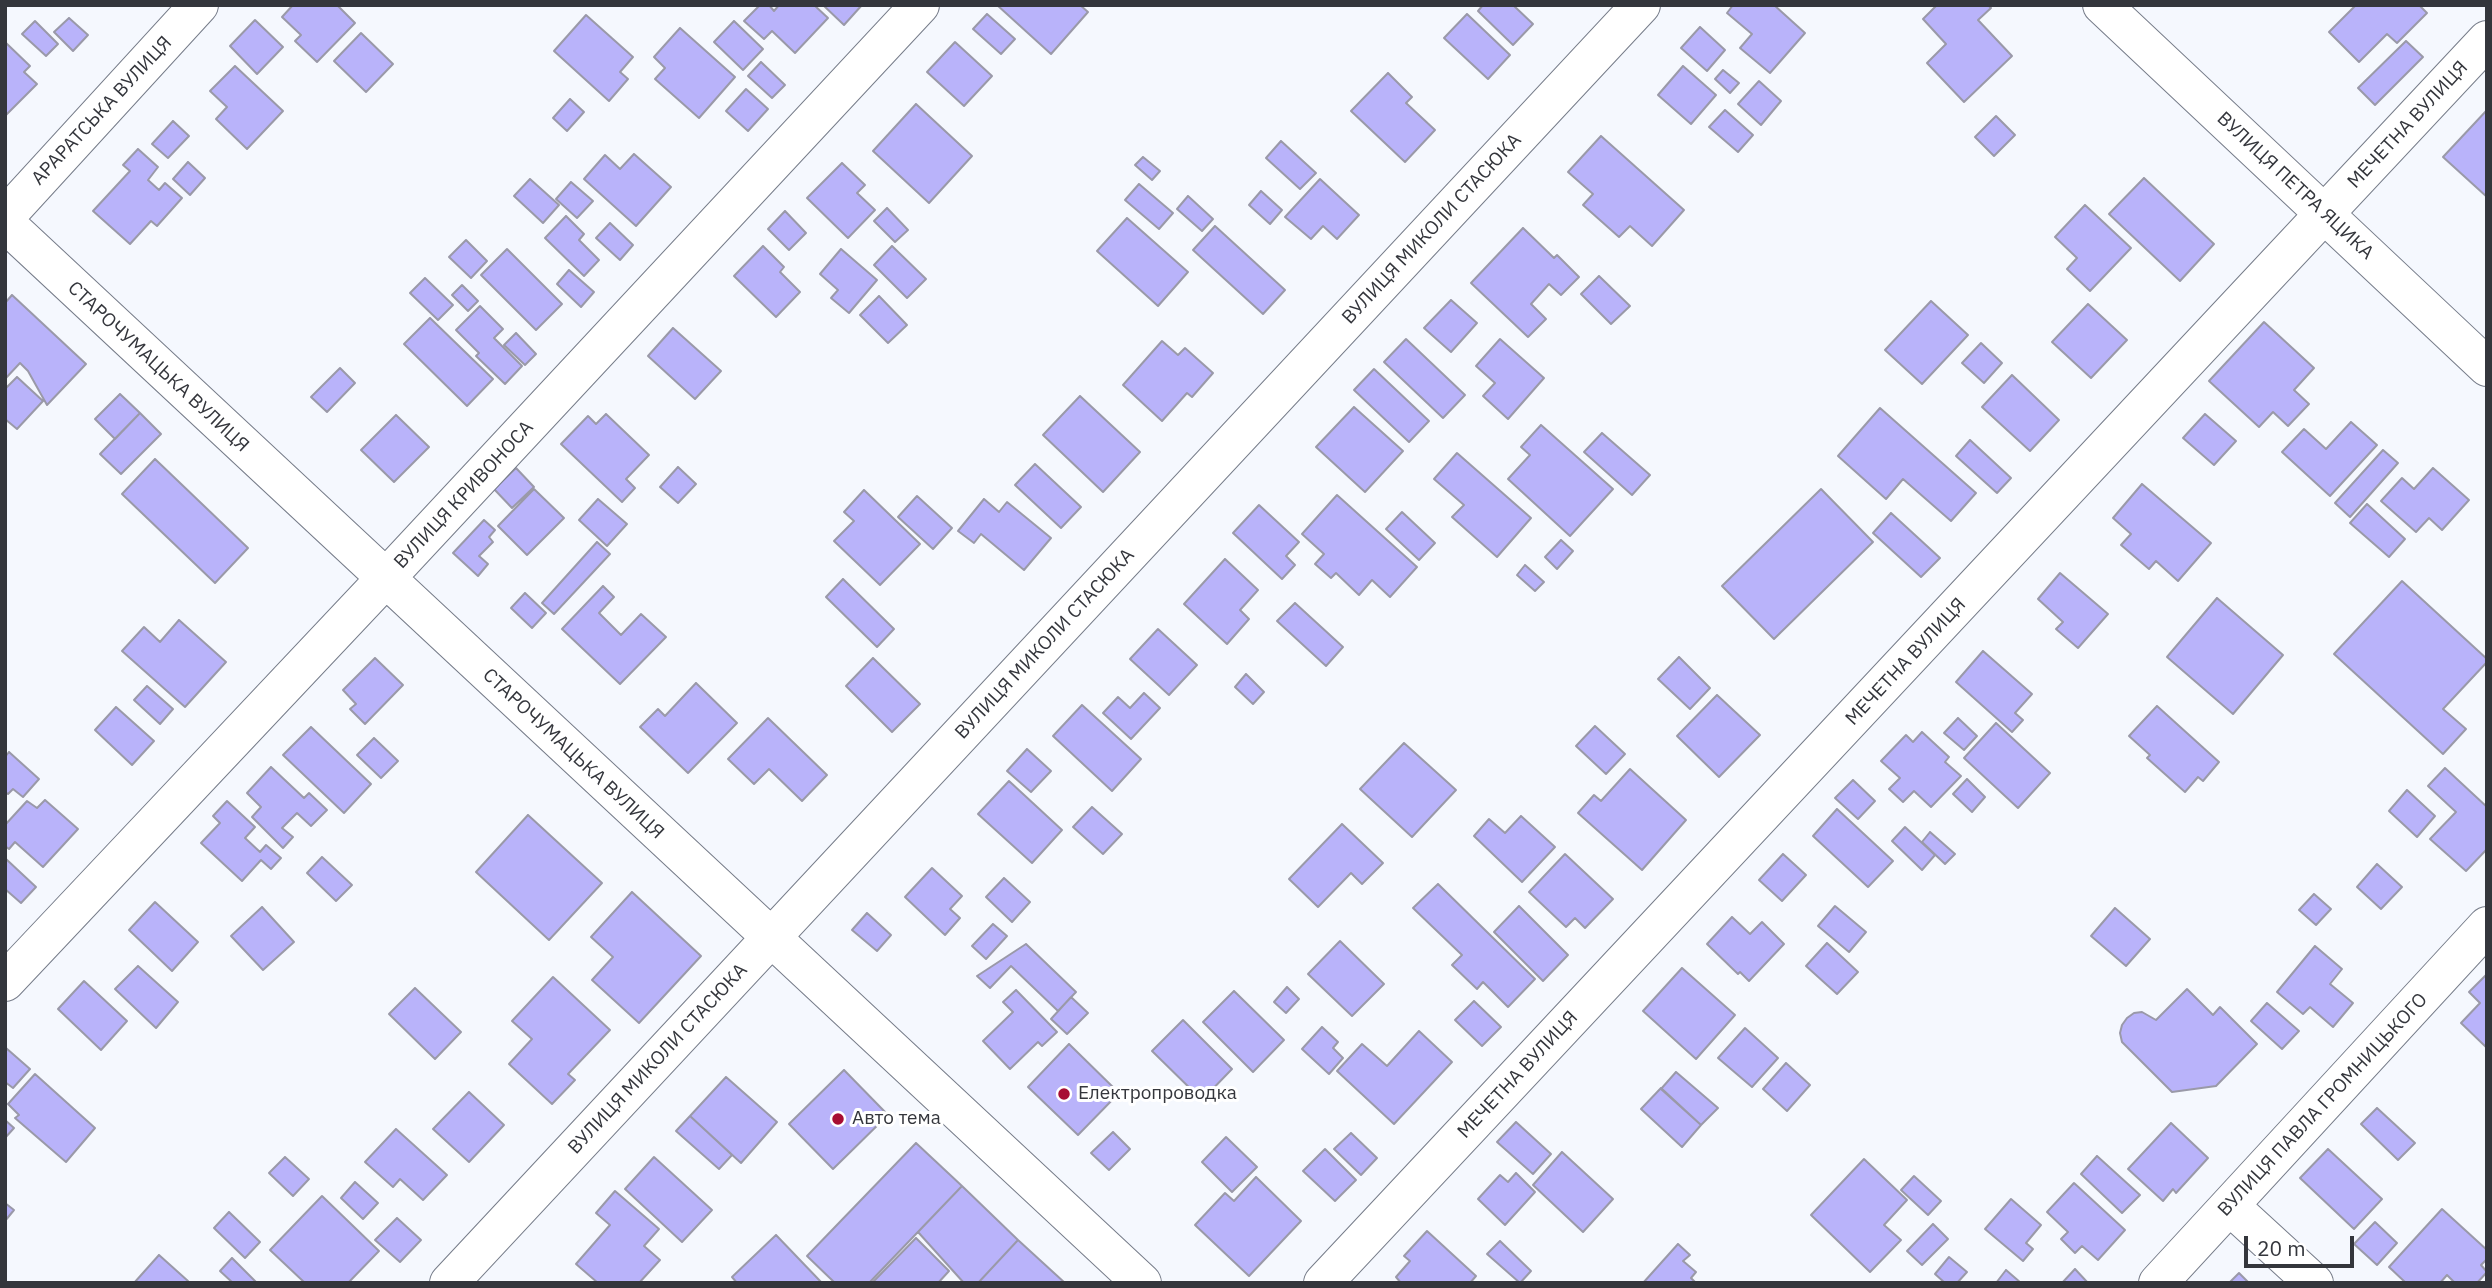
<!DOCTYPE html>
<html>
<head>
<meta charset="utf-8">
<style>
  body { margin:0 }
  #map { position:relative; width:2492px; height:1288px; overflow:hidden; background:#f5f8fe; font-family:"IBM Plex Sans",sans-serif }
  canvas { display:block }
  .frame { position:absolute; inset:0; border:7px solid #34363c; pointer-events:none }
  .scale { position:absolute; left:2244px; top:1236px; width:110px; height:32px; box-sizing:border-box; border:4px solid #34363c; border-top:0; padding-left:9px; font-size:21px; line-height:24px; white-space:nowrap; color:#34363c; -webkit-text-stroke:5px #fff; paint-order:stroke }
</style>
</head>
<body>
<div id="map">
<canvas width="2492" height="1288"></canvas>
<div class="frame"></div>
<div class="scale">20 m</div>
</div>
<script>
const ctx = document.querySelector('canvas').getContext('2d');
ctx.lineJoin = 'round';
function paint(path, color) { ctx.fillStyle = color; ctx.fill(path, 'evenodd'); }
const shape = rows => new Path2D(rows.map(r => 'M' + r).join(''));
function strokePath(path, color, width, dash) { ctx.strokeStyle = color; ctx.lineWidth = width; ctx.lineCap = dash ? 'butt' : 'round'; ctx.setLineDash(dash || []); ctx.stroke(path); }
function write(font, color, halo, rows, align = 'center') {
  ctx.font = font + ' "IBM Plex Sans",sans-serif'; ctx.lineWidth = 6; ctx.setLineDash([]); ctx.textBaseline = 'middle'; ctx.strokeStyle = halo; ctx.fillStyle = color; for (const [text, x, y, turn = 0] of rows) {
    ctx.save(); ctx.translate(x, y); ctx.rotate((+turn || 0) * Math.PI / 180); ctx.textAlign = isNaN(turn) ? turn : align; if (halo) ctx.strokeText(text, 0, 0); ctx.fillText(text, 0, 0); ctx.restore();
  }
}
const building = shape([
  [293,5,337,5,355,23,317,62,295,41,301,35,282,17,293,5],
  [760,5,769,5,774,11,779,5,814,5,828,18,795,53,772,31,764,39,744,21,760,5],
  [823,5,862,5,844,25,823,5],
  [997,5,1080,5,1088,12,1051,54,997,5],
  [1483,5,1513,5,1533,24,1513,45,1478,11,1483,5],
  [1733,5,1774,5,1805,33,1770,73,1740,48,1752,34,1727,13,1733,5],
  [1937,5,1988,5,1991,8,1978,20,2012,56,1964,102,1927,63,1946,44,1923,19,1937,5],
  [2356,5,2419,5,2427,13,2397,43,2387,34,2359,62,2329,32,2356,5],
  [987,14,1015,39,1001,54,973,29,987,14],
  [1467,14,1510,55,1488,79,1444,38,1467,14],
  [586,15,633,57,620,72,628,79,609,101,554,51,586,15],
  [69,18,88,35,73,51,54,32,69,18],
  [255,20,283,47,257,74,230,46,255,20],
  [35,21,58,44,46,56,22,34,35,21],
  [734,21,763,49,743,70,714,42,734,21],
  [1700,27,1725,50,1707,71,1681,48,1700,27],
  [680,28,735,77,699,118,655,79,665,68,654,57,680,28],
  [361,33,393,64,366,92,334,61,361,33],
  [2406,41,2423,57,2375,105,2358,88,2406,41],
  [5,42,30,66,24,72,37,84,5,116,5,42],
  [955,42,992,76,964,106,927,72,955,42],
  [761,62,785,85,772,98,748,76,761,62],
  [235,66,283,111,247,149,216,119,227,107,210,91,235,66],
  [1683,66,1716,95,1691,124,1658,95,1683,66],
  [1723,70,1739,83,1730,93,1715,79,1723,70],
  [1388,73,1412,97,1406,103,1435,130,1405,162,1351,111,1388,73],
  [1759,81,1781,101,1761,125,1738,104,1759,81],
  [746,89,768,109,748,131,726,111,746,89],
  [570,99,584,112,567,131,553,118,570,99],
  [916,104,972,156,929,203,873,151,916,104],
  [1725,110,1753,135,1738,152,1709,127,1725,110],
  [2487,110,2487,197,2443,157,2487,110],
  [1996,116,2015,135,1994,156,1975,137,1996,116],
  [173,121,189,136,168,158,152,144,173,121],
  [1601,136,1684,210,1652,246,1630,226,1619,237,1583,205,1593,194,1568,172,1601,136],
  [1281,141,1316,173,1300,189,1266,158,1281,141],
  [138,149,158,167,148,180,159,190,165,183,182,198,157,226,151,221,130,244,93,211,130,171,123,165,138,149],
  [634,154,671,187,636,226,584,179,605,155,620,169,634,154],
  [1143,157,1160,171,1152,180,1135,165,1143,157],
  [188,162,205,178,190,195,173,179,188,162],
  [842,163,865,185,857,193,875,210,848,238,807,198,842,163],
  [2144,178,2214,244,2180,281,2109,214,2144,178],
  [530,179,559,205,543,223,514,196,530,179],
  [1320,179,1359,215,1337,239,1323,226,1311,239,1285,217,1320,179],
  [571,182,593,201,577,218,556,199,571,182],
  [1139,184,1173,213,1159,229,1125,200,1139,184],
  [1261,191,1282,210,1270,224,1249,205,1261,191],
  [1188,196,1213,219,1202,231,1177,209,1188,196],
  [2085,205,2131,248,2090,291,2067,269,2077,258,2055,237,2085,205],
  [887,208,908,230,895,242,874,221,887,208],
  [785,211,806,233,789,250,768,229,785,211],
  [566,216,584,234,579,240,599,260,584,276,545,238,566,216],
  [1127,218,1188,272,1158,306,1097,251,1127,218],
  [610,223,633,245,620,260,596,238,610,223],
  [1215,226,1285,290,1263,314,1193,250,1215,226],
  [1523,228,1554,258,1557,255,1579,277,1561,295,1549,284,1531,304,1546,319,1528,337,1471,283,1523,228],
  [466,240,487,261,471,278,449,257,466,240],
  [763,246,784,267,780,272,800,292,776,317,734,276,763,246],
  [892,246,926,279,907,298,874,265,892,246],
  [507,249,562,304,536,330,481,275,507,249],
  [841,249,877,280,849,313,831,298,838,290,820,274,841,249],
  [569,270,594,292,581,307,557,284,569,270],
  [1599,276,1630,306,1611,324,1581,294,1599,276],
  [425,278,453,305,438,320,410,293,425,278],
  [462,285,478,301,468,311,452,295,462,285],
  [12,295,86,364,47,405,28,371,20,363,5,379,5,303,12,295],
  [879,296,907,325,888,343,860,315,879,296],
  [1451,300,1477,323,1451,352,1424,328,1451,300],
  [1931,301,1968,335,1922,384,1885,350,1931,301],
  [2088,304,2127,340,2091,378,2052,342,2088,304],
  [480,306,503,329,494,338,522,366,505,384,476,356,479,353,456,330,480,306],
  [430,318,493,379,467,406,404,344,430,318],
  [2264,322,2314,368,2294,390,2309,404,2288,426,2273,412,2259,427,2209,381,2264,322],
  [673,328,721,371,695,399,648,356,673,328],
  [516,333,536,354,525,365,504,345,516,333],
  [1406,339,1465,395,1443,418,1384,362,1406,339],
  [1500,339,1544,378,1508,419,1483,396,1495,383,1476,366,1500,339],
  [1162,341,1178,355,1185,348,1213,373,1192,397,1187,393,1162,421,1123,385,1162,341],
  [1981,343,2002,363,1984,383,1962,363,1981,343],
  [340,368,355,383,327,412,311,397,340,368],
  [1374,369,1429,421,1409,442,1354,390,1374,369],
  [2012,375,2059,420,2030,451,1982,407,2012,375],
  [17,377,43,401,17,429,5,419,5,389,17,377],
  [120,394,140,413,115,439,95,419,120,394],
  [1080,396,1140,452,1103,492,1043,435,1080,396],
  [1354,407,1403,451,1365,492,1316,447,1354,407],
  [1880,408,1976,493,1951,521,1903,479,1886,499,1838,456,1880,408],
  [140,413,161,434,121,474,100,454,140,413],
  [606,414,649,455,626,479,635,488,622,502,561,444,588,416,596,424,606,414],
  [2205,414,2236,441,2214,465,2183,438,2205,414],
  [396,415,429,447,394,482,361,450,396,415],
  [2351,422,2377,445,2330,496,2282,452,2304,429,2326,449,2351,422],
  [1541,425,1613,489,1570,536,1508,479,1530,455,1521,447,1541,425],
  [1602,433,1650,475,1632,495,1584,452,1602,433],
  [1970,440,2011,478,1997,493,1956,456,1970,440],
  [2383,450,2398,463,2350,517,2335,503,2383,450],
  [1457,453,1531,518,1497,557,1452,517,1464,505,1434,479,1457,453],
  [155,459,248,548,215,583,122,494,155,459],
  [1035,464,1081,507,1061,528,1015,485,1035,464],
  [678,467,696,484,678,503,660,487,678,467],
  [516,468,534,487,512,508,494,489,516,468],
  [2433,468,2469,500,2442,530,2429,518,2416,532,2381,501,2402,478,2414,489,2433,468],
  [2142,484,2211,543,2178,581,2156,561,2149,569,2121,545,2131,534,2113,518,2142,484],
  [534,489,564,518,527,555,498,526,534,489],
  [1821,489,1873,542,1774,639,1722,586,1821,489],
  [864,490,920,544,880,585,834,541,854,521,844,512,864,490],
  [1337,495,1417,567,1390,597,1372,580,1359,595,1336,573,1331,578,1315,564,1324,554,1302,534,1337,495],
  [917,496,952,528,933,549,898,517,917,496],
  [598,499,627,524,607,546,579,520,598,499],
  [984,499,999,512,1007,502,1051,538,1024,570,981,534,974,543,958,531,984,499],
  [2367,504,2405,539,2389,557,2350,523,2367,504],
  [1259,505,1299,542,1286,556,1295,565,1282,579,1233,533,1259,505],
  [1402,512,1435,543,1419,560,1386,529,1402,512],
  [1891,513,1940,558,1921,577,1873,533,1891,513],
  [484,520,495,530,489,537,493,542,479,556,488,564,478,576,453,553,484,520],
  [1561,540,1573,551,1557,569,1545,557,1561,540],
  [597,542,610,554,554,614,542,603,597,542],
  [1225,559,1258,590,1240,610,1249,619,1227,644,1184,604,1225,559],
  [1525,565,1544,582,1535,591,1517,575,1525,565],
  [2060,573,2108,614,2078,648,2056,629,2063,622,2038,599,2060,573],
  [843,579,894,629,877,647,826,597,843,579],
  [2402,581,2487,659,2487,662,2443,709,2466,729,2443,754,2334,654,2402,581],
  [603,586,614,597,599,613,621,635,641,614,666,637,620,684,562,629,603,586],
  [525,593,546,613,532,628,511,608,525,593],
  [2217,598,2283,655,2233,714,2167,657,2217,598],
  [1295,603,1343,647,1326,666,1277,621,1295,603],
  [179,620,226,662,185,707,122,651,144,627,160,642,179,620],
  [1158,629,1197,665,1169,695,1130,659,1158,629],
  [1983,651,2032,694,2015,713,2023,720,2012,732,1956,682,1983,651],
  [1679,657,1710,688,1690,709,1658,679,1679,657],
  [375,658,403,685,365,724,350,709,356,704,343,690,375,658],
  [873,658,920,704,892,732,846,686,873,658],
  [1246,674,1264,692,1253,704,1235,687,1246,674],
  [696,683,737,723,688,773,640,727,658,709,665,716,696,683],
  [147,686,173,709,160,724,134,700,147,686],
  [1144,693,1160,708,1131,739,1103,713,1118,697,1130,708,1144,693],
  [1717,695,1760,735,1719,777,1677,736,1717,695],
  [1082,705,1141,759,1112,791,1053,736,1082,705],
  [2157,706,2219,762,2203,781,2198,777,2185,792,2147,758,2150,755,2129,736,2157,706],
  [116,707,154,741,132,765,95,730,116,707],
  [768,718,827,775,802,801,769,769,754,784,728,759,768,718],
  [1958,718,1977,736,1964,750,1944,733,1958,718],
  [1996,723,2050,773,2018,808,1964,758,1996,723],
  [1595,726,1625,754,1606,774,1576,746,1595,726],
  [311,727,371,784,344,813,283,755,311,727],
  [1922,732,1949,757,1945,762,1961,776,1931,807,1914,791,1903,802,1889,789,1900,778,1881,761,1906,735,1913,742,1922,732],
  [374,738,398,761,381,778,357,755,374,738],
  [1404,743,1456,790,1412,837,1360,789,1404,743],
  [1027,749,1051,771,1031,792,1007,771,1027,749],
  [9,752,39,779,23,797,13,789,8,794,5,792,5,757,9,752],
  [271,767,304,798,309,793,327,810,311,826,297,813,282,828,293,837,283,848,252,817,261,807,247,793,271,767],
  [2445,768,2487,807,2487,849,2466,871,2430,839,2456,812,2428,786,2445,768],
  [1630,769,1686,820,1642,870,1578,813,1594,795,1601,801,1630,769],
  [1967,779,1985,797,1972,812,1953,794,1967,779],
  [1853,780,1875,801,1858,819,1835,798,1853,780],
  [1009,781,1062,830,1032,863,978,814,1009,781],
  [2407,790,2435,816,2417,837,2389,811,2407,790],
  [45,800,78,829,43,867,15,842,9,849,5,846,5,825,27,801,37,808,45,800],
  [227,801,255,827,245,838,260,852,266,845,281,858,271,869,261,860,242,881,201,843,220,823,213,816,227,801],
  [1092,807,1122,834,1103,854,1073,827,1092,807],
  [1837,809,1893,861,1868,887,1813,836,1837,809],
  [528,815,602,883,549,940,476,872,528,815],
  [1521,816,1555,847,1522,882,1474,836,1489,819,1505,833,1521,816],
  [1342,824,1383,863,1362,884,1351,873,1318,907,1289,879,1342,824],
  [1905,827,1935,855,1922,870,1892,841,1905,827],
  [1930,832,1955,854,1945,864,1922,842,1930,832],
  [1565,854,1613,899,1585,928,1575,918,1566,927,1529,892,1565,854],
  [1783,854,1806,875,1782,901,1759,880,1783,854],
  [322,857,352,885,336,901,307,873,322,857],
  [6,859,36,887,21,903,5,889,6,859],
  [2377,864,2402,887,2381,909,2357,887,2377,864],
  [932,868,962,896,950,909,960,918,945,935,905,897,932,868],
  [1004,878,1030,902,1012,922,986,897,1004,878],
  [1438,884,1535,979,1508,1007,1483,982,1477,989,1452,965,1462,955,1413,908,1438,884],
  [632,892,701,956,639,1023,592,980,613,957,591,937,632,892],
  [2314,894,2331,909,2316,925,2299,910,2314,894],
  [155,902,198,942,172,971,129,930,155,902],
  [1519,906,1568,955,1543,981,1494,932,1519,906],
  [1835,906,1866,932,1849,952,1818,926,1835,906],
  [262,907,294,942,263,970,231,936,262,907],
  [2115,908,2150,939,2126,966,2091,936,2115,908],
  [867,913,891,935,877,951,852,930,867,913],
  [1732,917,1750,934,1762,922,1784,944,1749,981,1740,972,1738,974,1707,944,1732,917],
  [993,924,1007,936,986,959,972,946,993,924],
  [1340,941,1384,984,1352,1016,1308,974,1340,941],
  [1827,943,1858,972,1837,994,1806,966,1827,943],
  [1026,944,1076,992,1058,1011,1011,966,990,988,977,976,1026,944],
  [2315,946,2342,969,2330,984,2353,1003,2333,1027,2310,1007,2303,1014,2277,992,2315,946],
  [138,966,178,1002,156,1028,115,989,138,966],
  [1682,968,1735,1015,1696,1059,1643,1011,1682,968],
  [2487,974,2487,1048,2461,1023,2480,1003,2469,992,2487,974],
  [553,977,610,1030,568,1074,575,1080,552,1104,509,1064,532,1039,512,1021,553,977],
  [84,981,127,1021,101,1050,58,1009,84,981],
  [1287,987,1299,999,1286,1013,1274,1002,1287,987],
  [415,988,461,1032,435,1059,389,1014,415,988],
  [2187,989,2213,1015,2220,1007,2257,1044,2216,1086,2172,1092,2122,1042,2120,1033,2122,1025,2127,1018,2134,1013,2142,1012,2156,1020,2187,989],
  [1016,990,1057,1032,1042,1046,1038,1042,1010,1069,983,1041,1013,1012,1003,1002,1016,990],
  [1234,991,1284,1040,1253,1072,1203,1022,1234,991],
  [1071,997,1088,1013,1067,1034,1051,1019,1071,997],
  [1474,1001,1501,1027,1482,1046,1455,1020,1474,1001],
  [2267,1003,2299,1031,2282,1049,2251,1021,2267,1003],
  [1183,1020,1232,1069,1202,1100,1152,1051,1183,1020],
  [1322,1027,1338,1042,1333,1048,1343,1058,1329,1074,1302,1049,1322,1027],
  [1745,1028,1778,1058,1752,1087,1718,1058,1745,1028],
  [1419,1031,1452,1062,1394,1124,1337,1071,1362,1044,1387,1066,1419,1031],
  [1069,1044,1119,1093,1078,1135,1028,1087,1069,1044],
  [6,1048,30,1069,13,1088,5,1082,6,1048],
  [1786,1063,1810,1085,1787,1111,1763,1089,1786,1063],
  [844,1070,888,1115,833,1169,789,1124,844,1070],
  [1676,1072,1718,1108,1701,1125,1661,1089,1676,1072],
  [35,1074,95,1128,66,1162,15,1118,19,1115,8,1104,35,1074],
  [726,1077,777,1122,741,1163,690,1116,726,1077],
  [1661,1088,1701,1125,1682,1147,1641,1109,1661,1088],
  [469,1092,504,1125,469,1162,433,1129,469,1092],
  [2377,1108,2415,1143,2398,1160,2361,1124,2377,1108],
  [690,1116,732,1155,719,1169,676,1131,690,1116],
  [5,1120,14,1128,5,1138,5,1120],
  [1516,1122,1551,1154,1533,1174,1497,1142,1516,1122],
  [2171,1123,2208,1158,2176,1193,2173,1189,2163,1201,2128,1169,2171,1123],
  [396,1129,447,1175,423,1200,400,1179,393,1187,365,1162,396,1129],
  [1113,1132,1130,1149,1109,1170,1091,1153,1113,1132],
  [1351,1133,1377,1158,1361,1175,1334,1149,1351,1133],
  [1226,1137,1257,1167,1232,1192,1202,1162,1226,1137],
  [916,1143,962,1186,869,1283,835,1283,807,1256,916,1143],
  [1325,1149,1356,1180,1335,1201,1303,1171,1325,1149],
  [2328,1149,2382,1199,2354,1229,2300,1178,2328,1149],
  [1562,1152,1613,1199,1583,1232,1533,1185,1562,1152],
  [2097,1156,2140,1195,2122,1213,2081,1174,2097,1156],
  [285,1157,309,1179,293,1196,269,1173,285,1157],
  [654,1157,712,1210,682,1242,625,1189,654,1157],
  [1864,1159,1907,1200,1884,1225,1901,1240,1870,1272,1811,1215,1864,1159],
  [1516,1173,1535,1192,1505,1225,1478,1199,1500,1175,1508,1182,1516,1173],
  [1914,1176,1941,1201,1928,1215,1901,1190,1914,1176],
  [1256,1177,1301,1221,1249,1276,1195,1225,1225,1193,1234,1201,1256,1177],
  [355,1182,378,1203,363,1219,341,1198,355,1182],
  [2074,1183,2125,1230,2098,1260,2082,1246,2075,1253,2061,1239,2068,1232,2047,1212,2074,1183],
  [962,1186,1018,1240,978,1283,964,1283,918,1232,962,1186],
  [615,1191,659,1229,644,1246,660,1260,639,1283,598,1283,576,1264,610,1225,596,1213,615,1191],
  [322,1196,379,1251,348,1283,305,1283,270,1250,322,1196],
  [2011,1199,2041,1225,2026,1243,2033,1249,2023,1261,1985,1229,2011,1199],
  [5,1203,14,1210,5,1221,5,1203],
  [2442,1209,2487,1250,2487,1259,2481,1265,2487,1272,2477,1283,2455,1283,2447,1275,2440,1283,2406,1283,2389,1267,2442,1209],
  [229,1212,260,1242,245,1258,214,1228,229,1212],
  [397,1218,421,1240,400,1262,375,1240,397,1218],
  [2375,1222,2397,1243,2377,1265,2354,1244,2375,1222],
  [1933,1224,1948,1239,1922,1265,1907,1251,1933,1224],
  [1427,1231,1476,1276,1470,1283,1401,1283,1396,1277,1410,1261,1404,1256,1427,1231],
  [776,1235,822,1283,737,1283,732,1277,776,1235],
  [916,1238,949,1271,938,1283,872,1283,916,1238],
  [1018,1240,1065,1283,978,1283,1018,1240],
  [1500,1241,1531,1271,1520,1283,1487,1254,1500,1241],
  [1678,1244,1690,1255,1683,1261,1696,1272,1691,1278,1696,1283,1643,1283,1678,1244],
  [159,1255,188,1281,187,1283,134,1283,159,1255],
  [1949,1257,1967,1272,1957,1283,1945,1283,1935,1274,1949,1257],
  [232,1258,257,1283,233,1283,220,1271,232,1258],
  [2075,1269,2088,1283,2062,1283,2075,1269],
  [2006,1270,2021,1283,1996,1283,2006,1270],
  [2239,1273,2249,1283,2229,1283,2239,1273]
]);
const minor = shape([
  [2102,5,2487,367],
  [5,217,199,5],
  [5,223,1142,1283],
  [5,982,385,579,920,5],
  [2230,1206,2314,1283],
  [449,1283,1641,5],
  [1323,1283,2487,40],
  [2158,1283,2487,926]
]);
const markers = [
  [1064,1094,7,"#a70d33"],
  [838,1119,7,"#a70d33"]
];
const streetNames = [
  ["АРАРАТСЬКА ВУЛИЦЯ",102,111,-47],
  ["МЕЧЕТНА ВУЛИЦЯ",2408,125,-47],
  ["ВУЛИЦЯ ПЕТРА ЯЦИКА",2295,186,43],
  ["ВУЛИЦЯ МИКОЛИ СТАСЮКА",1432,229,-47],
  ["СТАРОЧУМАЦЬКА ВУЛИЦЯ",158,367,43],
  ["ВУЛИЦЯ КРИВОНОСА",464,495,-47],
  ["ВУЛИЦЯ МИКОЛИ СТАСЮКА",1045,644,-47],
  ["МЕЧЕТНА ВУЛИЦЯ",1906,662,-47],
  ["СТАРОЧУМАЦЬКА ВУЛИЦЯ",573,754,43],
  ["ВУЛИЦЯ МИКОЛИ СТАСЮКА",658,1059,-47],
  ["МЕЧЕТНА ВУЛИЦЯ",1518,1075,-47],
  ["ВУЛИЦЯ ПАВЛА ГРОМНИЦЬКОГО",2323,1105,-47]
];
const poiNames = [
  ["Електропроводка",1078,1094],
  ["Авто тема",852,1119]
];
paint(building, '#b9b3fa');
strokePath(building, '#9a99a8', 2);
strokePath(minor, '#767c89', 40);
strokePath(minor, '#fff', 38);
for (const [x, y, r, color] of markers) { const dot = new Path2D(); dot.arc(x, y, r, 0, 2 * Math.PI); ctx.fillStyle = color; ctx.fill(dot); strokePath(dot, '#fff', 2.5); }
write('19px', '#34363c', '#fff', streetNames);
write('19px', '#34363c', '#fff', poiNames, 'left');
</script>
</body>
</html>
